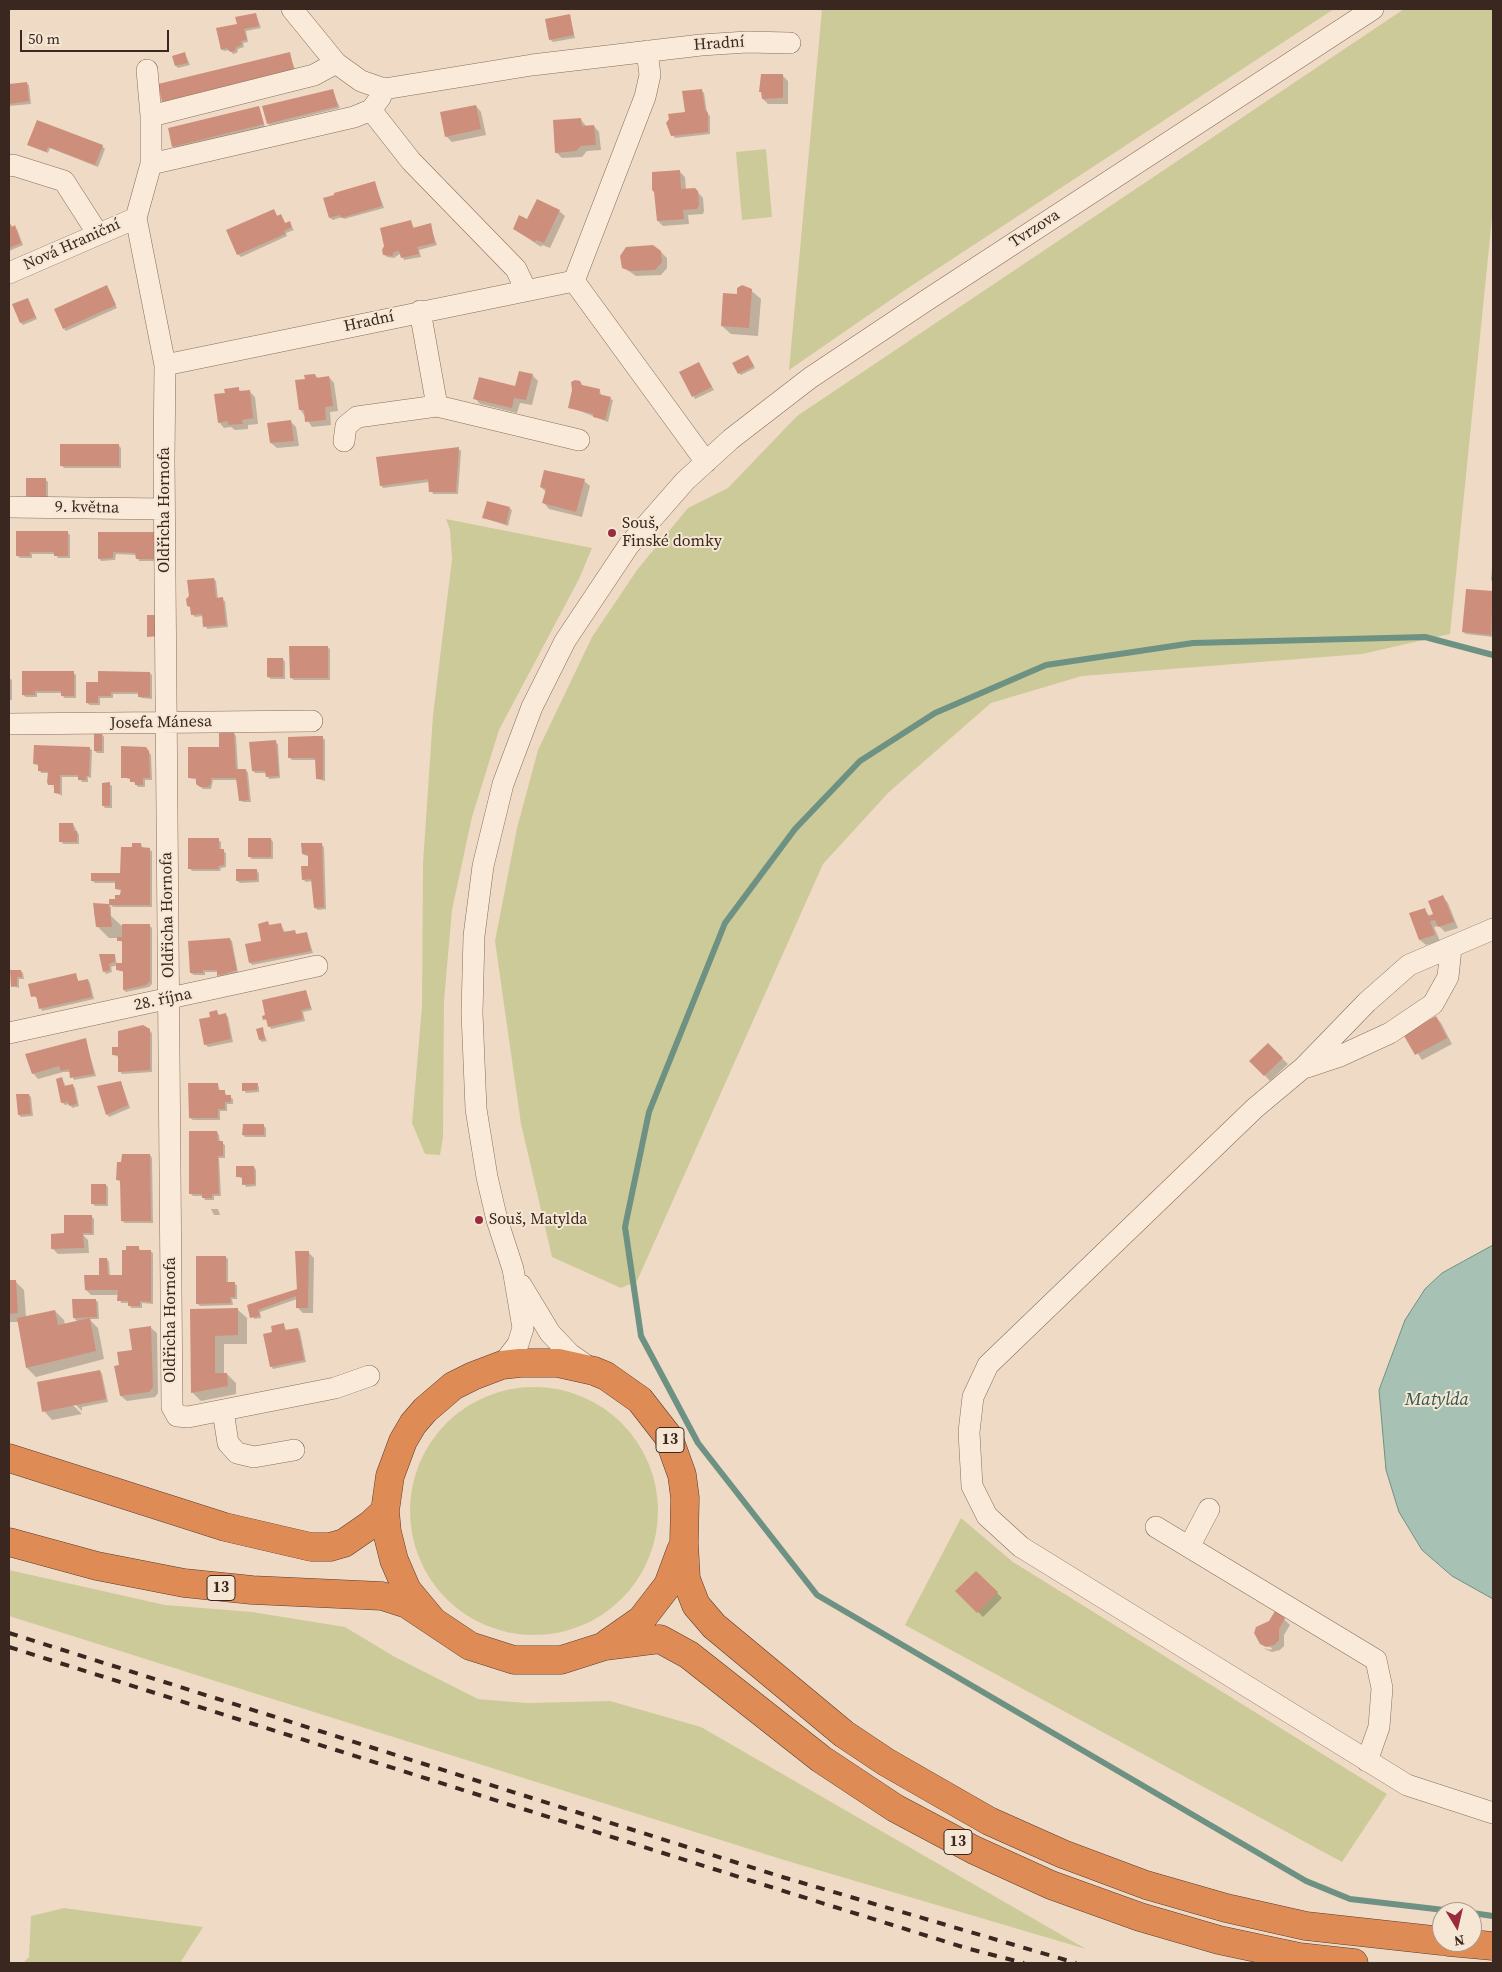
<!DOCTYPE html>
<html>
<head>
<meta charset="utf-8">
<style>
  body { margin:0 }
  #map { position:relative; width:1502px; height:1972px; overflow:hidden; background:#efdbc5; font-family:"Source Serif 4",serif }
  canvas { display:block }
  .frame { position:absolute; inset:0; border:10px solid #3a271f; pointer-events:none }
  .north { position:absolute; left:1432px; top:1902px; width:50px; height:50px; box-sizing:border-box; background:#f6e7d5; border:1px solid #ab9a8c; border-radius:50%; rotate:171deg; font-size:14px; font-weight:700; line-height:20px; text-align:center; color:#3a271f }
  .north::after { content:''; display:block; margin:auto; width:18px; height:22px; background:#992b3e; clip-path:polygon(50% 0,100% 100%,50% 72%,0 100%) }
  .scale { position:absolute; left:20px; top:30px; width:149px; height:22px; box-sizing:border-box; border:2px solid #3a271f; border-top:0; padding-left:6px; font-size:15px; line-height:18px; white-space:nowrap; color:#3a271f; -webkit-text-stroke:4px #f6e7d5; paint-order:stroke }
</style>
</head>
<body>
<div id="map">
<canvas width="1502" height="1972"></canvas>
<div class="frame"></div>
<div class="north">N</div>
<div class="scale">50 m</div>
</div>
<script>
const ctx = document.querySelector('canvas').getContext('2d');
ctx.lineJoin = 'round';
function paint(path, color) { ctx.fillStyle = color; ctx.fill(path, 'evenodd'); }
const shape = rows => new Path2D(rows.map(r => 'M' + r).join(''));
function strokePath(path, color, width, dash) { ctx.strokeStyle = color; ctx.lineWidth = width; ctx.lineCap = dash ? 'butt' : 'round'; ctx.setLineDash(dash || []); ctx.stroke(path); }
function write(font, color, halo, rows, align = 'center') {
  ctx.font = font + ' "Source Serif 4",serif'; ctx.lineWidth = 4; ctx.setLineDash([]); ctx.textBaseline = 'middle'; ctx.strokeStyle = halo; ctx.fillStyle = color; for (const [text, x, y, turn = 0] of rows) {
    ctx.save(); ctx.translate(x, y); ctx.rotate((+turn || 0) * Math.PI / 180); ctx.textAlign = isNaN(turn) ? turn : align; if (halo) ctx.strokeText(text, 0, 0); ctx.fillText(text, 0, 0); ctx.restore();
  }
}
const green = shape([
  [822,9,1334,9,905,290,789,370],
  [1404,9,1493,9,1493,208,1450,634,1362,654,1082,676,991,703,889,792,823,864,637,1281,621,1288,552,1257,521,1124,495,941,517,828,538,750,592,637,637,570,688,508,728,488,797,416],
  [766,149,772,217,742,220,736,152],
  [446,519,592,548,579,579,499,730,472,817,452,910,444,1001,443,1137,440,1155,425,1154,412,1123,422,1006,423,863,433,715,452,559,450,530],
  '410 1511a124 124 0 1 1 248 0a124 124 0 1 1-248 0Z',
  [961,1518,1013,1562,1387,1794,1342,1862,905,1625],
  [9,1570,165,1605,252,1612,345,1627,395,1657,478,1699,526,1703,610,1701,701,1727,1086,1949,784,1860,9,1616],
  [64,1908,203,1927,180,1963,23,1963,29,1957,31,1916]
]);
const water = shape([
  [1493,1245,1493,1599,1452,1576,1422,1550,1399,1512,1386,1470,1379,1390,1405,1320,1425,1289,1442,1273,1493,1245]
]);
const shadow = shape([
  [256,14,261,28,246,31,248,42,243,43,244,47,238,49,237,53,233,54,230,50,224,51,222,49,238,25],
  [569,16,575,38,553,42,550,39],
  [289,53,296,72,165,104,163,102],
  [185,54,190,65,178,68,176,66],
  [782,75,788,81,788,104,768,104,763,99],
  [26,83,29,85,31,104,9,106,9,85],
  [701,90,704,93,707,113,710,116,710,134,675,138,673,135],
  [332,91,340,108,270,125,268,123],
  [476,106,481,112,486,135,452,142,446,136],
  [259,107,265,127,175,148,173,146],
  [581,120,587,127,594,126,599,132,601,150,587,151,582,157,562,158,556,152],
  [29,145,102,146,105,149,98,167,50,148,48,153],
  [679,171,685,177,686,190,695,189,703,198,704,211,703,214,688,215,689,224,663,226,658,221],
  [375,183,384,208,344,219,342,217,333,220,330,218,336,196],
  [274,210,278,217,281,216,286,224,289,223,294,230,286,233,287,236,241,257,238,254],
  [559,211,565,216,550,248,542,245,541,247,514,229,528,220],
  [411,222,414,228,430,225,437,245,419,250,421,257,404,260,401,253,394,258,387,257,384,254],
  [9,225,17,229,23,245,9,251],
  [661,252,667,258,667,268,661,275,636,276,623,267],
  [107,287,117,308,66,331,64,329],
  [747,287,761,299,758,336,731,334,722,326,738,295,738,289],
  [27,299,37,319,23,325,21,323],
  [748,357,755,368,741,375,739,373],
  [699,364,714,390,695,399,681,373],
  [315,375,319,379,329,377,334,383,338,411,330,412,331,425,312,427,300,409,306,380],
  [532,375,538,381,532,405,520,403,517,413,480,404,475,398,516,388],
  [238,389,242,392,249,391,255,397,258,424,248,425,248,429,235,430,231,427,224,428,219,422,226,394],
  [600,390,601,396,613,400,608,422,570,407],
  [290,421,296,427,299,446,277,448,271,443],
  [119,446,121,448,121,468,64,468,61,465],
  [458,449,461,451,458,494,433,494,429,482,383,488,381,485],
  [45,479,48,482,48,500,29,500],
  [584,481,590,486,582,517,549,509,544,503,546,492,541,487],
  [509,508,512,510,508,526,484,518],
  [68,533,70,535,70,558,58,558,55,554,32,554,32,558,20,558,17,555],
  [99,533,163,561,139,561,137,555,116,554,115,560,101,561,99,558],
  [1492,567,1493,567,1493,582,1491,580],
  [214,579,216,581,218,599,225,601,228,627,207,629,203,616,195,617,192,614],
  [1467,590,1493,592,1493,637,1466,634,1463,632],
  [327,647,330,649,330,680,294,680,291,678],
  [283,659,285,662,285,679,271,679,268,677],
  [73,673,76,675,76,698,64,698,62,693,37,693,37,697,26,697,23,695],
  [150,673,152,675,152,699,141,698,139,694,113,694,113,698,100,698,100,705,90,705,87,703,99,683],
  [9,678,12,680,12,700,9,700],
  [234,733,236,736,238,770,246,770,248,773,251,802,243,802,240,800,238,780,213,780,211,789,203,789,198,784,198,780,189,778],
  [102,734,104,737,104,753,97,753,95,751],
  [323,738,325,740,325,781,317,779,316,760,292,760,289,757],
  [275,742,278,744,280,778,269,779,267,773,255,773,253,771],
  [89,748,92,750,91,778,88,777,88,782,82,782,79,777,62,777,62,796,56,792,55,787,51,786,60,786,60,784,49,784,49,773,41,773,39,766,34,764],
  [148,751,151,755,152,780,145,780,145,787,138,787,132,780,123,777],
  [109,784,112,786,112,808,105,808,103,805],
  [73,824,79,835,79,844,63,844,61,841],
  [271,839,273,842,273,859,252,859,249,856],
  [218,840,221,842,221,850,226,853,226,867,221,868,220,871,192,871,190,868],
  [141,844,143,849,152,851,152,907,113,907,111,905,111,916,123,927,149,925,152,928,152,984,149,987,126,992,124,990,124,972,117,970,118,965,111,967,112,972,106,974,104,971,115,955,117,965,124,965,123,943,118,938,109,938,97,926,94,913,94,905,109,905,111,907,110,900,117,900,122,896,122,891,116,889,116,883,95,883,92,880,122,874,133,849],
  [322,845,324,847,326,909,318,910,315,908,313,881,306,882,303,879,310,867,309,857,303,854],
  [256,870,259,873,259,882,240,883,237,880],
  [1443,897,1448,903,1458,928,1445,932,1439,926,1434,927,1440,941,1426,945,1420,940,1411,914,1424,910,1430,916,1434,915],
  [268,923,270,925,281,924,285,933,294,931,297,935,307,933,313,953,252,965,250,962,263,942],
  [229,939,232,941,238,973,220,977,218,972,205,972,205,975,194,975,191,973],
  [11,971,21,971,23,973,24,979,19,979,19,988,12,986],
  [75,974,79,982,88,980,90,983,94,999,42,1011,38,998,32,996],
  [306,991,312,1010,303,1012,305,1021,271,1029,268,1021,264,1019],
  [217,1012,220,1016,225,1014,228,1017,233,1042,208,1047,205,1044,211,1018],
  [1436,1017,1441,1023,1452,1044,1422,1060,1405,1034],
  [262,1029,267,1041,262,1042,260,1040],
  [149,1030,152,1033,152,1072,122,1074,120,1071,119,1057,113,1055,120,1048],
  [85,1039,96,1076,74,1080,71,1072,63,1072,38,1079,33,1073,27,1054],
  [1268,1045,1288,1064,1270,1081,1251,1061],
  [62,1078,66,1087,73,1086,75,1088,79,1106,72,1108,70,1104,65,1105,62,1102],
  [121,1082,130,1108,109,1117,107,1114],
  [218,1084,220,1091,224,1091,227,1096,233,1099,233,1104,227,1104,227,1111,220,1111,220,1120,193,1120,190,1118],
  [257,1084,259,1087,259,1092,246,1093,244,1090],
  [29,1095,31,1097,33,1116,21,1117,19,1115],
  [263,1125,266,1128,266,1137,245,1137,243,1135],
  [217,1132,219,1135,220,1142,225,1145,225,1158,219,1158,221,1196,214,1196,214,1200,205,1200,203,1196,193,1196,191,1194],
  [150,1155,152,1158,153,1223,125,1223,122,1221,122,1182,117,1180],
  [254,1167,256,1170,256,1186,246,1187,243,1179,237,1176],
  [106,1185,108,1187,108,1206,95,1206,93,1204],
  [211,1209,218,1209,220,1215,214,1215],
  [91,1216,94,1219,94,1235,83,1235,88,1240,89,1253,58,1254,52,1248],
  [138,1247,141,1251,150,1251,153,1253,153,1304,142,1303,142,1308,131,1308,129,1303,121,1303,119,1295,91,1295,86,1290,101,1276,107,1259,109,1262,110,1276,124,1276],
  [296,1252,308,1252,314,1258,313,1313,303,1313,297,1307,297,1299,260,1312,261,1318,254,1319,249,1305,297,1291],
  [225,1257,228,1259,228,1283,237,1285,237,1299,232,1299,233,1305,200,1306,197,1303],
  [9,1281,15,1281,24,1290,26,1317,55,1311,64,1320,65,1325,78,1322,74,1318,95,1300,98,1302,99,1319,89,1319,98,1328,104,1359,36,1377,27,1368,19,1322,9,1322],
  [191,1310,238,1310,247,1318,247,1344,224,1344,224,1374,227,1374,236,1383,236,1394,201,1401,192,1392],
  [283,1325,287,1331,298,1329,300,1332,306,1362,273,1369,271,1366,274,1333],
  [151,1328,157,1333,158,1393,155,1397,127,1401,121,1396,121,1366],
  [100,1371,102,1374,108,1402,82,1407,82,1411,75,1404,72,1404,82,1414,52,1420,44,1411],
  [976,1572,1002,1598,983,1617,957,1591],
  [1284,1619,1290,1625,1284,1635,1284,1646,1280,1650,1272,1652,1267,1650,1264,1648,1271,1650,1272,1648,1261,1644]
]);
const stream = shape([
  [1461,1912,1350,1899,1306,1881,817,1595,698,1443,641,1336,625,1227,649,1112,725,923,795,829,860,761,935,713,1046,665,1193,643,1425,637,1493,655],
  [1472,1913,1493,1916]
]);
const building = shape([
  [256,13,259,26,244,29,247,40,241,41,242,45,236,47,235,51,230,52,227,48,221,50,216,28,237,24,235,17],
  [570,14,574,35,549,40,545,19],
  [185,52,188,63,175,66,172,56],
  [290,52,294,70,162,102,158,84],
  [761,74,783,74,783,98,762,99,761,92,759,92],
  [27,82,29,101,9,104,9,84],
  [333,89,338,106,267,124,262,106],
  [702,89,705,109,708,113,708,132,671,136,666,123,669,119,668,114,685,112,682,91],
  [476,105,481,129,445,137,440,112],
  [259,106,264,124,172,147,168,128],
  [581,118,582,126,594,125,596,145,581,146,576,151,555,153,553,120],
  [37,120,103,145,95,165,48,147,46,152,27,145],
  [680,170,681,189,695,188,698,191,699,205,697,209,683,210,684,219,657,221,654,192,652,190,652,172],
  [375,181,382,206,341,218,340,215,329,218,323,198,334,195,334,193],
  [537,199,560,210,544,243,536,240,535,242,513,229,519,215,527,219],
  [274,209,277,216,281,214,285,223,290,221,292,227,284,231,285,234,237,255,226,230],
  [411,220,413,228,431,223,435,243,417,247,419,254,401,258,399,251,394,252,392,256,383,255,382,250,384,246,380,228],
  [9,221,12,227,15,225,21,243,9,248],
  [653,245,661,251,662,262,655,270,630,271,622,268,620,256,626,247],
  [107,285,116,305,63,329,54,309],
  [742,285,752,289,749,328,721,326,723,293,737,294,737,288],
  [28,298,36,317,20,323,12,304],
  [748,355,754,366,738,374,732,363],
  [699,362,712,387,692,397,679,372],
  [519,371,533,374,526,400,514,398,512,408,473,399,479,377,515,386],
  [315,374,316,378,329,376,333,406,325,407,326,420,305,422,304,410,299,410,295,380,305,379,304,375],
  [575,380,580,381,582,385,600,389,599,394,611,397,605,420,593,417,593,414,568,408,572,390,571,382],
  [239,387,239,391,250,390,253,418,242,420,243,424,228,425,228,421,218,423,214,394,225,393,224,389],
  [291,420,294,441,270,443,267,423],
  [60,444,119,444,119,466,60,466],
  [459,447,456,492,429,492,428,479,380,486,376,457],
  [544,470,585,479,576,512,542,503,546,489,540,487],
  [26,478,46,478,46,498,26,498],
  [487,501,510,507,506,524,482,518],
  [16,531,68,531,68,556,54,556,54,552,30,552,30,556,16,556],
  [98,532,161,532,161,559,136,559,135,553,113,552,113,558,98,559],
  [214,578,216,598,223,597,226,625,203,627,202,614,191,615,190,607,187,606,186,599,189,596,187,580],
  [1466,589,1493,591,1491,635,1462,632],
  [147,615,159,615,159,636,147,637],
  [289,646,328,646,328,678,290,678],
  [267,658,283,658,283,677,267,677],
  [22,671,74,671,74,696,61,696,61,691,35,691,35,695,22,695],
  [98,671,150,672,150,697,138,697,138,692,111,692,111,696,98,696,98,703,86,703,86,682,98,682],
  [219,732,234,732,236,769,246,769,249,800,239,801,236,778,211,778,211,784,208,787,200,787,196,784,196,778,188,778,188,747,219,747],
  [94,733,102,733,102,751,94,751],
  [315,736,323,736,323,779,316,779,315,758,288,758,288,737],
  [276,740,279,776,266,777,265,771,252,771,249,742],
  [34,745,90,747,89,776,86,776,86,780,78,780,78,775,60,775,60,794,54,793,54,785,48,785,47,782,48,772,38,771,38,764,33,764],
  [121,746,146,747,149,751,150,778,143,778,143,785,135,785,135,782,130,782,130,778,121,778],
  [110,782,110,806,102,806,102,783],
  [59,823,73,823,74,831,77,831,77,842,59,842],
  [188,838,219,838,219,849,224,849,224,865,219,866,218,869,188,869],
  [248,838,271,838,271,857,248,857],
  [132,843,141,843,141,847,150,848,150,905,109,905,109,899,115,899,115,895,120,895,121,889,115,889,115,881,91,881,91,873,120,873,121,847,132,847],
  [301,843,322,843,324,907,314,908,311,879,302,880,301,866,308,866,308,855,302,854],
  [236,869,257,869,257,880,236,881],
  [1443,895,1454,922,1438,927,1435,920,1430,921,1435,935,1419,940,1409,913,1425,908,1428,916,1433,914,1428,901],
  [93,903,109,904,112,927,96,927],
  [268,921,269,925,281,923,283,932,295,930,296,934,307,932,311,951,249,963,245,944,261,941,258,924],
  [122,924,150,924,150,981,146,985,123,990,123,971,116,970,116,963,122,963,122,941,117,941,117,937,122,937],
  [230,938,237,970,217,976,217,970,203,970,203,973,190,973,188,941],
  [99,954,115,954,115,962,109,964,110,970,103,972],
  [10,970,21,970,22,977,17,977,17,986,11,987],
  [76,973,78,981,88,979,92,997,39,1009,36,996,31,997,28,984],
  [306,990,311,1008,301,1010,303,1019,268,1027,266,1019,263,1020,262,1016,265,1015,262,1000],
  [217,1010,218,1015,226,1013,231,1039,204,1045,199,1019,210,1017,209,1012],
  [1436,1016,1447,1038,1415,1055,1403,1034],
  [143,1025,150,1029,150,1070,118,1072,118,1055,112,1055,112,1047,118,1047,118,1031],
  [263,1027,265,1039,259,1040,256,1029],
  [86,1038,94,1074,70,1078,69,1069,61,1071,59,1066,32,1074,25,1054],
  [1268,1043,1283,1058,1264,1076,1249,1061],
  [62,1077,64,1086,73,1084,77,1104,69,1106,68,1102,61,1103,56,1079],
  [121,1081,128,1105,106,1115,97,1086],
  [188,1083,218,1083,218,1090,225,1090,225,1095,231,1095,231,1102,225,1102,225,1109,218,1109,218,1118,189,1118],
  [242,1083,258,1083,257,1090,242,1091],
  [16,1094,29,1094,31,1114,18,1115],
  [243,1124,264,1124,264,1135,242,1135],
  [189,1131,217,1131,218,1141,223,1141,223,1156,218,1156,219,1194,212,1194,212,1198,202,1198,202,1194,189,1194],
  [122,1154,150,1154,151,1221,121,1221,120,1180,116,1180,117,1162,121,1162],
  [236,1166,254,1166,255,1184,242,1185,242,1177,236,1177],
  [91,1184,106,1184,106,1204,91,1204],
  [64,1215,92,1215,92,1233,83,1233,84,1248,51,1249,51,1234,64,1233],
  [126,1246,139,1246,139,1250,151,1250,151,1302,140,1301,140,1306,128,1306,128,1301,117,1301,118,1290,85,1290,84,1275,99,1275,99,1258,107,1258,108,1275,122,1275,122,1250,126,1250],
  [295,1251,309,1251,308,1308,296,1308,296,1296,258,1310,260,1316,250,1318,247,1305,297,1289],
  [196,1256,226,1256,226,1282,235,1282,235,1297,230,1297,231,1303,196,1304],
  [9,1280,16,1280,18,1313,9,1314],
  [72,1299,96,1299,97,1317,73,1318],
  [238,1308,238,1335,215,1336,215,1373,227,1373,228,1386,191,1393,190,1309],
  [55,1310,58,1325,90,1318,96,1351,26,1368,17,1318],
  [284,1323,285,1330,298,1328,304,1360,270,1367,263,1334,272,1332,271,1326],
  [151,1326,153,1387,149,1392,120,1396,114,1366,119,1365,117,1352,132,1350,129,1329],
  [100,1370,106,1399,42,1412,37,1382],
  [976,1571,998,1592,977,1613,955,1591],
  [1275,1611,1285,1618,1279,1629,1279,1640,1274,1645,1266,1647,1260,1644,1254,1633,1256,1627,1269,1621]
]);
const minor = shape([
  [292,9,336,63,361,81,384,89,532,65,701,45,747,42,790,43],
  [147,70,151,116],
  [371,110,411,161,516,269,526,290],
  [151,164,151,116,314,75,336,63],
  [9,166,13,165,64,181,98,234],
  [9,273,136,218],
  [574,281,706,462],
  [420,311,437,406,579,440],
  [165,365,574,281,645,97,650,75,647,51],
  [344,441,346,426,357,417,437,406],
  [9,507,164,509],
  [9,724,312,721],
  [1493,929,1409,965,1367,1002,1304,1067,1255,1108,988,1365,973,1397,969,1432,972,1486,987,1516,1021,1547,1407,1785,1493,1813],
  [9,1033,317,966],
  [1307,1067,1340,1056,1390,1033,1433,1004,1448,977,1451,948],
  [521,1285,550,1333,570,1354,590,1368],
  [502,1365,518,1344,523,1328,513,1269,497,1220,487,1177,476,1109,472,1013,474,936,483,866,503,784,532,707,565,641,629,545,685,481,731,439,810,378,927,300,1373,9],
  [369,1376,335,1388,188,1417,177,1416,172,1407,164,459,165,365,136,218,151,164,354,117,371,110,380,98,384,89],
  [223,1411,228,1443,237,1453,254,1457,294,1450],
  [1156,1527,1376,1660,1382,1688,1379,1727,1367,1761],
  [1189,1547,1209,1509]
]);
const highway = shape([
  [9,1458,225,1527,311,1547,330,1547,344,1543,370,1525,385,1511],
  [9,1542,97,1566,184,1583,252,1590,382,1596,407,1604,470,1646,514,1660,561,1660,605,1646,660,1639,689,1655,821,1759,895,1808,974,1850,1051,1885,1140,1917,1219,1940,1299,1957,1354,1963],
  [432,1620,407,1590,394,1560,387,1532,385,1511,390,1476,403,1441,413,1424,425,1410,453,1386,473,1376,502,1365,520,1363,558,1363,594,1371,606,1376,640,1400,668,1436,682,1475,685,1498,684,1543,686,1579,696,1605,714,1626,844,1734,886,1762,989,1821,1063,1854,1146,1885,1226,1908,1306,1926,1442,1941],
  [608,1643,641,1620,668,1585,681,1550],
  [1449,1942,1493,1946]
]);
const rail = shape([
  [9,1633,779,1876,1076,1963],
  [9,1647,774,1888,966,1948,1024,1963]
]);
const markers = [
  [612,533,5,"#992b3e"],
  [479,1220,5,"#992b3e"]
];
const shields = [
  [670,1440,28],
  [221,1588,28],
  [958,1842,28]
];
const shieldNames = [
  ["13",670,1440],
  ["13",221,1588],
  ["13",958,1842]
];
const streetNames = [
  ["Hradní",719,44,-4],
  ["Tvrzova",1035,229,-33],
  ["Nová Hraniční",72,245,-24],
  ["Hradní",369,322,-12],
  ["9. května",87,508,1],
  ["Oldřicha Hornofa",165,510,-90],
  ["Josefa Mánesa",161,723,-1],
  ["Oldřicha Hornofa",168,915,-91],
  ["28. října",163,1000,-12],
  ["Oldřicha Hornofa",171,1320,-90]
];
const poiNames = [
  ["Souš,",622,524],
  ["Finské domky",622,542],
  ["Souš, Matylda",489,1220]
];
const waterNames = [
  ["Matylda",1437,1400]
];
paint(green, '#cdca99');
paint(water, '#a7c2b5');
strokePath(water, '#6d9182', 1);
paint(shadow, '#0003');
strokePath(stream, '#6d9182', 6);
paint(building, '#cd8f7b');
strokePath(minor, '#8a6c5b', 22);
strokePath(highway, '#583b2f', 29);
strokePath(minor, '#f9ead9', 21);
strokePath(highway, '#de8b56', 28);
strokePath(rail, '#3a271f', 4, [9, 9]);
for (const [x, y, r, color] of markers) { const dot = new Path2D(); dot.arc(x, y, r, 0, 2 * Math.PI); ctx.fillStyle = color; ctx.fill(dot); strokePath(dot, '#f6e7d5', 2); }
for (const [x, y, w] of shields) { const box = new Path2D(); box.roundRect(x - w / 2, y - 12.5, w, 25, 4); ctx.fillStyle = '#f6e7d5'; ctx.fill(box); strokePath(box, '#3a271f', 1); }
write('bold 15px', '#3a271f', null, shieldNames);
write('16px', '#3a271f', '#f6e7d5', streetNames);
write('16px', '#3a271f', '#f6e7d5', poiNames, 'left');
write('italic 18px', '#2e5a50', '#f6e7d5', waterNames);
</script>
</body>
</html>
